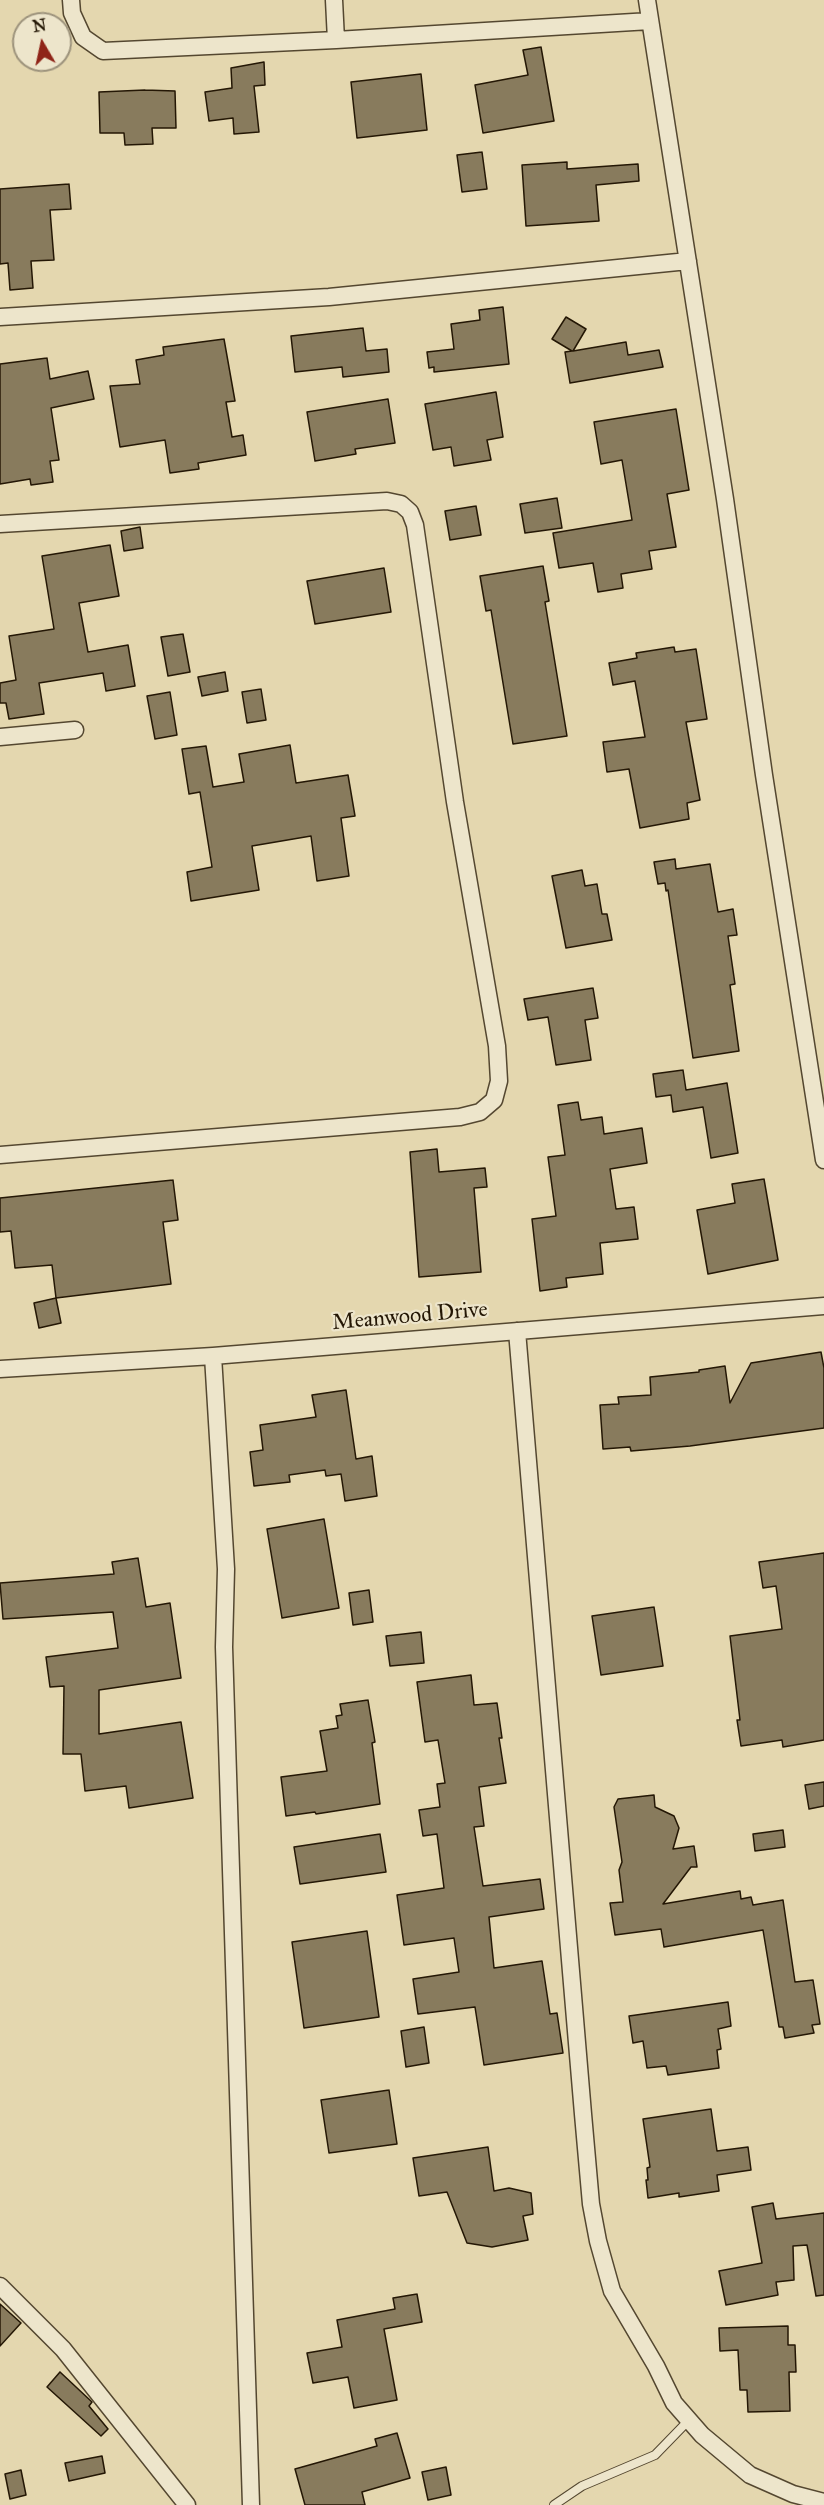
<!DOCTYPE html>
<html>
<head>
<meta charset="utf-8">
<style>
  body { margin:0 }
  #map { position:relative; width:824px; height:2505px; overflow:hidden; background:#e4d7af; font-family:"IM FELL Great Primer",serif }
  canvas { display:block }
  .north { position:absolute; left:12px; top:12px; width:60px; height:60px; box-sizing:border-box; background:#ede5cb; border:2px solid #9d937c; border-radius:50%; rotate:351deg; font-size:16px; font-weight:700; line-height:24px; text-align:center; color:#241705 }
  .north::after { content:''; display:block; margin:auto; width:21px; height:27px; background:#8f2418; clip-path:polygon(50% 0,100% 100%,50% 72%,0 100%) }
</style>
</head>
<body>
<div id="map">
<canvas width="824" height="2505"></canvas>
<div class="north">N</div>
</div>
<script>
const ctx = document.querySelector('canvas').getContext('2d');
ctx.lineJoin = 'round';
function paint(path, color) { ctx.fillStyle = color; ctx.fill(path, 'evenodd'); }
const shape = rows => new Path2D(rows.map(r => 'M' + r).join(''));
function strokePath(path, color, width, dash) { ctx.strokeStyle = color; ctx.lineWidth = width; ctx.lineCap = dash ? 'butt' : 'round'; ctx.setLineDash(dash || []); ctx.stroke(path); }
function write(font, color, halo, rows, align = 'center') {
  ctx.font = font + ' "IM FELL Great Primer",serif'; ctx.lineWidth = 4.5; ctx.setLineDash([]); ctx.textBaseline = 'middle'; ctx.strokeStyle = halo; ctx.fillStyle = color; for (const [text, x, y, turn = 0] of rows) {
    ctx.save(); ctx.translate(x, y); ctx.rotate((+turn || 0) * Math.PI / 180); ctx.textAlign = isNaN(turn) ? turn : align; if (halo) ctx.strokeText(text, 0, 0); ctx.fillText(text, 0, 0); ctx.restore();
  }
}
const building = shape([
  [541,47,554,121,483,133,475,85,528,75,523,50,541,47],
  [264,62,265,85,254,86,259,132,234,134,233,118,209,121,205,92,232,88,231,68,264,62],
  [421,74,427,130,357,138,351,82,421,74],
  [145,90,175,91,176,128,152,128,153,144,125,145,124,133,100,133,99,92,145,90],
  [482,152,487,189,462,192,457,155,482,152],
  [567,162,567,169,638,164,639,181,596,185,599,221,526,226,522,165,567,162],
  [69,184,71,209,50,210,54,260,31,261,33,288,10,290,8,263,0,264,0,189,69,184],
  [503,307,509,364,434,372,434,367,429,368,427,352,454,349,451,324,480,320,479,310,503,307],
  [566,317,586,329,573,351,626,342,628,355,659,350,663,367,570,383,565,352,572,351,552,339,566,317],
  [363,328,366,351,387,349,389,372,343,377,342,367,295,372,291,336,363,328],
  [224,339,235,401,226,402,232,437,243,435,246,455,198,463,199,469,170,473,165,440,120,447,110,386,140,384,136,360,164,355,163,347,224,339],
  [47,358,50,379,88,371,94,399,51,408,59,460,50,461,53,482,31,485,30,479,0,484,0,364,47,358],
  [496,392,503,437,487,440,491,460,454,466,451,447,433,450,425,404,496,392],
  [388,399,395,443,355,449,356,454,315,461,307,412,388,399],
  [676,409,689,490,667,494,676,547,649,551,652,569,621,574,623,588,598,592,593,563,559,568,553,533,632,520,622,460,601,464,594,422,676,409],
  [557,498,562,528,525,533,520,504,557,498],
  [476,506,481,535,450,540,445,511,476,506],
  [140,527,143,548,124,551,121,531,140,527],
  [110,545,119,596,79,603,88,652,128,645,135,686,106,691,103,673,39,683,44,714,9,719,6,703,0,703,0,683,16,680,9,636,54,629,42,556,110,545],
  [543,566,549,601,545,602,567,736,513,744,491,610,486,611,480,576,543,566],
  [384,568,391,612,315,624,307,581,384,568],
  [183,634,190,672,168,676,161,637,183,634],
  [674,647,675,652,696,649,707,719,686,722,700,800,687,803,689,819,640,828,629,769,607,772,603,742,645,737,635,681,613,685,609,663,637,658,636,653,674,647],
  [225,672,228,691,202,696,198,677,225,672],
  [261,689,266,720,247,723,242,692,261,689],
  [170,692,177,735,155,739,147,696,170,692],
  [290,745,296,783,348,775,355,816,341,818,349,876,317,881,311,836,252,846,259,890,191,901,187,872,212,867,200,792,189,794,182,749,206,746,213,787,244,782,239,754,290,745],
  [675,859,676,869,710,864,718,912,733,909,737,935,728,936,735,984,730,985,739,1051,693,1058,668,890,666,891,665,883,658,884,654,862,675,859],
  [582,870,585,886,597,884,602,914,607,914,612,940,566,948,552,876,582,870],
  [593,988,598,1018,585,1020,591,1060,556,1065,548,1017,528,1020,524,999,593,988],
  [683,1070,686,1090,727,1083,738,1153,711,1158,703,1107,673,1112,671,1095,656,1097,653,1074,683,1070],
  [578,1102,581,1120,602,1117,604,1134,642,1128,647,1163,610,1169,616,1209,634,1207,638,1239,600,1243,603,1274,566,1278,567,1287,540,1291,532,1219,556,1216,548,1157,565,1155,558,1105,578,1102],
  [437,1149,439,1172,485,1168,487,1187,474,1188,481,1272,419,1277,410,1152,437,1149],
  [764,1179,778,1260,708,1274,697,1210,735,1203,732,1184,764,1179],
  [173,1180,178,1220,163,1222,171,1284,56,1298,52,1265,15,1268,11,1231,0,1232,0,1198,173,1180],
  [56,1298,61,1323,39,1328,34,1303,56,1298],
  [821,1352,824,1368,824,1428,690,1446,631,1451,630,1447,603,1449,600,1405,619,1404,618,1397,651,1395,650,1377,699,1372,699,1370,725,1366,730,1403,751,1363,821,1352],
  [346,1390,356,1459,372,1456,377,1496,345,1501,341,1474,326,1476,325,1470,289,1475,290,1482,254,1486,250,1452,263,1450,260,1425,316,1417,312,1395,346,1390],
  [324,1519,339,1608,282,1618,267,1529,324,1519],
  [824,1553,824,1740,783,1747,782,1740,741,1746,737,1720,740,1720,730,1636,782,1629,776,1586,763,1588,759,1562,824,1553],
  [138,1558,146,1607,170,1603,181,1678,99,1690,99,1734,181,1722,193,1798,129,1808,126,1786,85,1791,81,1754,63,1754,64,1686,50,1687,46,1657,118,1648,113,1612,3,1619,0,1583,114,1574,112,1562,138,1558],
  [369,1590,373,1622,353,1625,349,1593,369,1590],
  [654,1607,663,1666,601,1675,592,1616,654,1607],
  [421,1632,424,1663,390,1666,386,1636,421,1632],
  [471,1675,474,1705,497,1703,502,1738,499,1738,506,1783,479,1787,484,1826,474,1827,483,1886,540,1879,544,1909,489,1917,494,1968,542,1961,550,2014,557,2013,563,2053,484,2065,475,2007,418,2014,413,1979,459,1972,454,1938,404,1945,397,1895,444,1888,437,1834,423,1836,419,1810,440,1807,437,1784,445,1783,438,1740,425,1742,417,1682,471,1675],
  [368,1700,375,1742,372,1743,380,1804,316,1814,315,1812,286,1816,281,1777,327,1771,320,1731,338,1728,336,1716,342,1715,340,1704,368,1700],
  [824,1782,824,1806,809,1809,805,1785,824,1782],
  [654,1795,655,1807,674,1816,679,1828,673,1849,694,1846,697,1867,691,1867,663,1904,740,1891,741,1899,751,1897,753,1905,783,1900,795,1982,813,1980,820,2024,812,2025,814,2033,785,2038,783,2027,779,2027,763,1930,664,1947,661,1929,615,1935,610,1903,623,1902,619,1870,622,1862,614,1807,618,1799,654,1795],
  [783,1830,785,1847,755,1851,753,1834,783,1830],
  [380,1834,386,1872,300,1884,294,1847,380,1834],
  [367,1931,379,2017,304,2028,292,1942,367,1931],
  [728,2002,731,2026,718,2029,721,2049,717,2050,719,2068,668,2075,666,2066,647,2068,643,2041,633,2043,629,2016,728,2002],
  [424,2027,429,2063,406,2067,401,2031,424,2027],
  [389,2090,397,2144,329,2153,321,2100,389,2090],
  [711,2109,717,2151,748,2147,751,2170,717,2175,719,2191,679,2197,679,2193,648,2198,646,2180,648,2180,647,2168,650,2167,643,2119,711,2109],
  [488,2147,494,2191,509,2188,531,2193,533,2214,523,2216,528,2240,492,2247,467,2243,447,2192,419,2196,413,2158,488,2147],
  [773,2203,776,2219,824,2213,824,2295,816,2296,807,2245,793,2246,794,2280,776,2282,778,2295,726,2305,719,2271,762,2263,752,2207,773,2203],
  [417,2294,422,2322,384,2329,397,2400,354,2408,348,2377,313,2383,307,2353,342,2347,337,2320,395,2309,393,2298,417,2294],
  [0,2304,21,2323,0,2346,0,2304],
  [788,2326,788,2345,795,2345,796,2372,789,2372,790,2411,748,2412,747,2390,740,2390,738,2350,720,2351,719,2328,788,2326],
  [60,2372,92,2402,89,2406,108,2429,101,2436,47,2387,60,2372],
  [397,2433,410,2478,362,2492,365,2505,305,2505,295,2469,377,2446,375,2439,397,2433],
  [102,2456,105,2473,69,2481,65,2463,102,2456],
  [446,2467,451,2495,428,2500,422,2472,446,2467],
  [21,2470,26,2495,10,2499,5,2474,21,2470]
]);
const lane = shape([
  [554,2505,582,2486,655,2455,689,2420]
]);
const street = shape([
  [71,0,72,13,83,37,103,51,336,40,650,21],
  [334,0,336,40],
  [647,0,725,499,764,775,824,1160],
  [0,317,329,297,688,261],
  [0,524,387,501,401,504,410,512,415,525,455,802,497,1046,499,1081,494,1100,480,1112,460,1117,0,1155],
  [0,737,75,730],
  [517,1331,583,2114,591,2204,598,2241,612,2291,656,2366,674,2403,702,2435,750,2475,793,2494,824,2502],
  [213,1356,226,1569,224,1647,251,2505],
  [0,1369,213,1356,824,1306],
  [0,2286,63,2349,187,2505]
]);
const streetNames = [
  ["Meanwood Drive",410,1317,-5]
];
paint(building, '#887b5d');
strokePath(building, '#241705', 1.5);
strokePath(lane, '#544730', 10);
strokePath(street, '#544730', 19);
strokePath(lane, '#ede5cb', 8);
strokePath(street, '#ede5cb', 16);
write('22px', '#241705', '#ede5cb', streetNames);
</script>
</body>
</html>
